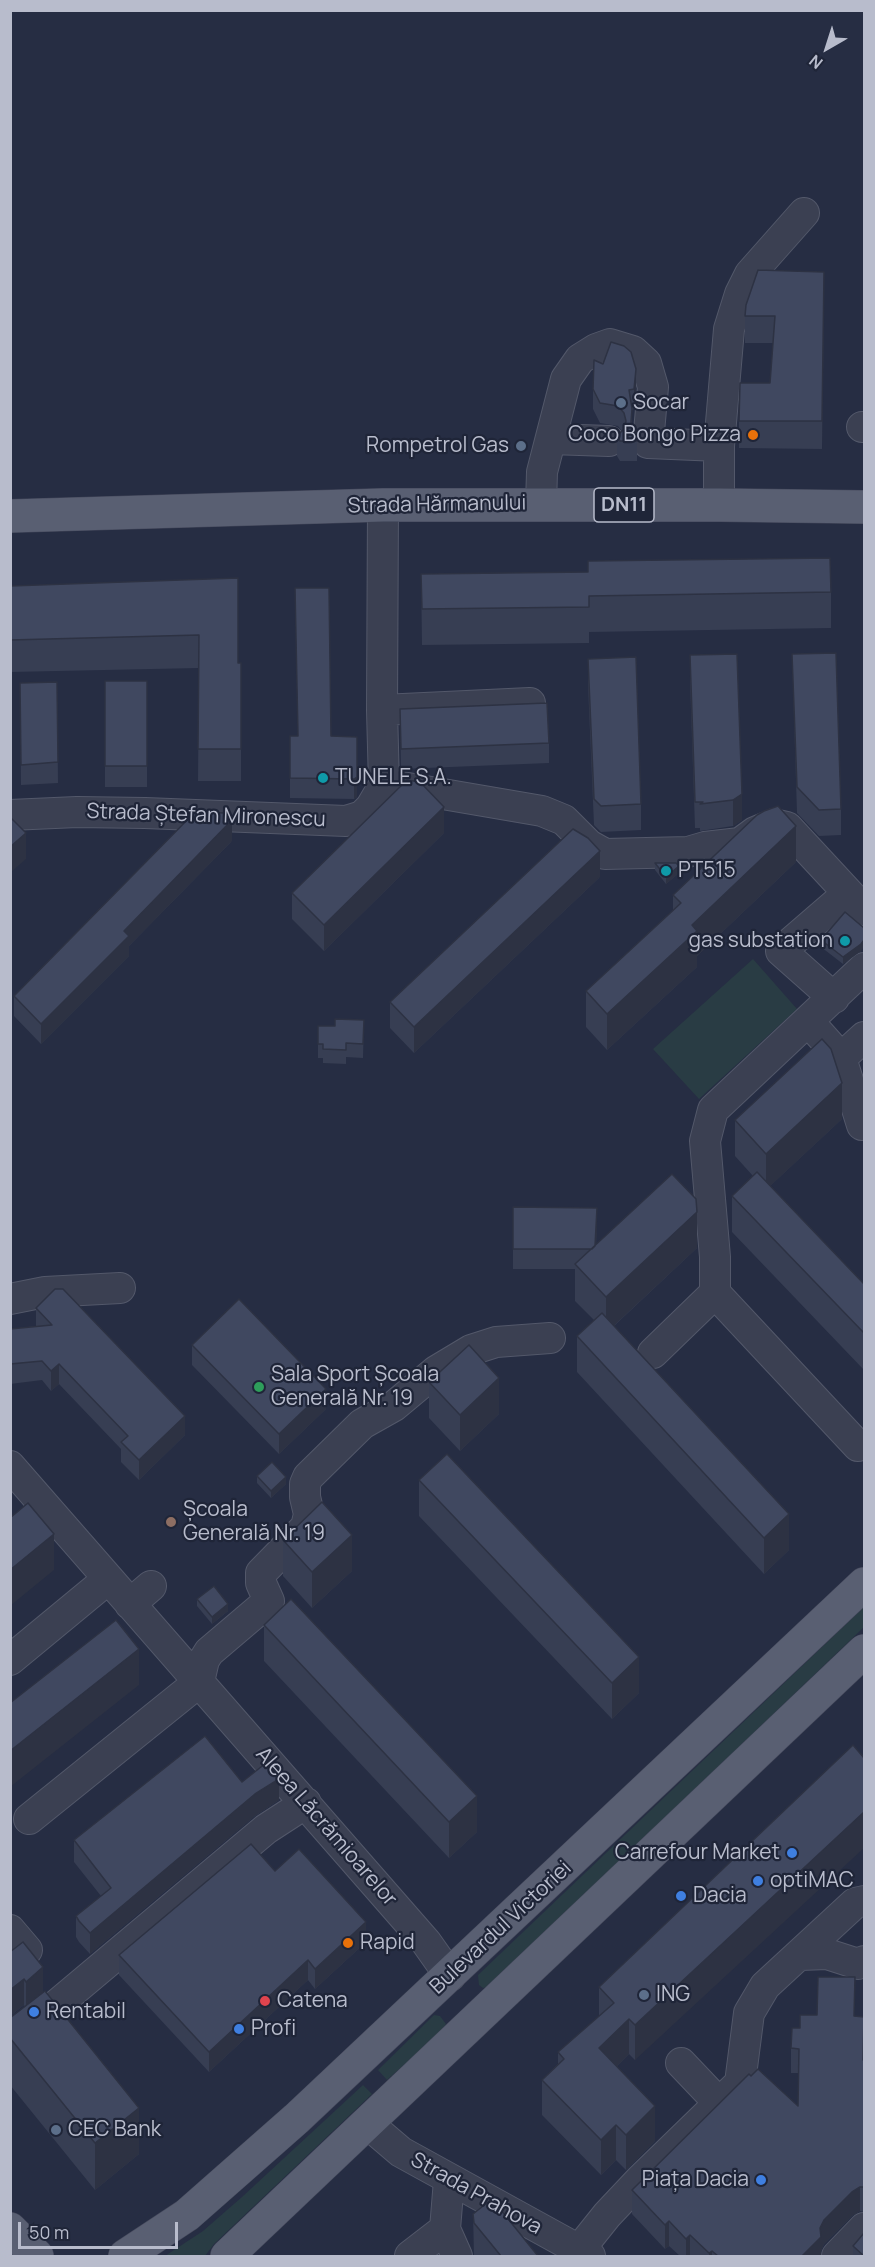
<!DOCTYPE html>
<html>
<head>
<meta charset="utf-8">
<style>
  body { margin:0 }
  #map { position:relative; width:875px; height:2267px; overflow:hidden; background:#262d43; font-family:Manrope,sans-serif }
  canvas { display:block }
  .frame { position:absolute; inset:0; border:12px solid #b8bccc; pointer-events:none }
  .north { position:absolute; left:797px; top:18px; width:60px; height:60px; -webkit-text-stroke:4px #1f2538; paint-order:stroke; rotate:219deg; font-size:16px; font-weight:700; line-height:24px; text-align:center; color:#b8bccc }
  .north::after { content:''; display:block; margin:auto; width:21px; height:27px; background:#b8bccc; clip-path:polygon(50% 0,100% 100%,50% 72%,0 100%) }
  .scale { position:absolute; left:18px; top:2222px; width:160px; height:27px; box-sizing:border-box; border:3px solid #b8bccc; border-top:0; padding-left:8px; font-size:18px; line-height:21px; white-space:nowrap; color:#b8bccc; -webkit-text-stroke:4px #1f2538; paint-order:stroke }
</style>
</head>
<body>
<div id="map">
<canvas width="875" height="2267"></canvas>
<div class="frame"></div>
<div class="north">N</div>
<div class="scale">50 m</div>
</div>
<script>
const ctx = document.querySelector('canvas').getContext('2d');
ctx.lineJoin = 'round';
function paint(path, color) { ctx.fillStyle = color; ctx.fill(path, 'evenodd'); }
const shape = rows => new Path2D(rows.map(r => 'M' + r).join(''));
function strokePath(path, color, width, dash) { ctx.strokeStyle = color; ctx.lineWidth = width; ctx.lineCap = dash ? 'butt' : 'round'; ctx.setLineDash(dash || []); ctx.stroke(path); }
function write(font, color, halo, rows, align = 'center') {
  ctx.font = font + ' Manrope,sans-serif'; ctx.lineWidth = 4.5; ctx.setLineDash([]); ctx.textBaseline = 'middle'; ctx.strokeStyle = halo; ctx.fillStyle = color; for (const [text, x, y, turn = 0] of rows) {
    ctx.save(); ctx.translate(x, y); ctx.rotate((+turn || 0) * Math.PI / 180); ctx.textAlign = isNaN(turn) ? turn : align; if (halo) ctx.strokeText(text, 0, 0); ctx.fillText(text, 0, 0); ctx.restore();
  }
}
const green = shape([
  [753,959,797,1009,699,1099,653,1049],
  [864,1607,864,1627,489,1987,483,1988,479,1985,478,1975],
  [434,2015,440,2016,446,2024,441,2032,387,2080,378,2070],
  [363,2085,372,2094,214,2244,205,2256,165,2256,203,2231,242,2197]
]);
const minor = shape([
  [862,427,864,427],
  [551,439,609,441],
  [541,504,542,472,566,379,580,359,596,349,610,344,633,351,646,363,653,387,648,443,719,446],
  [719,505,719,446,729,329,740,294,750,274,804,213],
  [382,710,530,703],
  [390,785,542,811,564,820,589,845,605,854,688,852,705,847,740,843,755,832,774,824,787,827,864,910],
  [10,815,77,812,145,813,346,821,362,816,371,807,384,785,382,710,383,505],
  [834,998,781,951,847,894],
  [808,1021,841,1058,862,1125],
  [841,1058,864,1037],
  [10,1299,45,1292,120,1288],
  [653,1353,715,1293],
  [858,1446,715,1293,715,1257,705,1141,713,1110,864,968],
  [10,1466,426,1942,450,1976],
  [130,1604,151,1586],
  [10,1660,108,1579],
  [199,1682,204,1660,209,1652,269,1601,261,1583,261,1573,306,1527,309,1514,305,1497,305,1484,308,1477,362,1424,394,1406,436,1371,471,1350,496,1342,550,1338],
  [29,1819,199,1682],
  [10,1930,27,1950],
  [800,1955,827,1954,858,1964,864,1961],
  [10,2044,266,1829,306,1803],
  [681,2063,719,2103],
  [367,2123,401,2152,590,2256],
  [449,2180,445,2229,457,2256],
  [579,2250,607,2215,640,2180,740,2083,749,2013,765,1986,855,1903,864,1901],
  [410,2256,445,2229],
  [837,2256,864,2228]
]);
const major = shape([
  [10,516,383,505,719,505,864,507],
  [10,2229,37,2256],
  [125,2256,187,2215,296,2119,864,1584],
  [227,2256,864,1651]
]);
const wall = shape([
  [824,299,822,449,739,448,739,421,770,383,773,343,745,343,745,316],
  [593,389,636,389,634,409,632,410,632,425,637,441,637,461,620,461,617,456,617,436,622,431,618,426,600,423,593,409],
  [421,574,831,592,831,628,589,632,589,643,422,645],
  [238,578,238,663,241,663,241,781,198,781,199,668,10,672,10,586],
  [792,654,841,809,841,835,819,836,797,813],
  [690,655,742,820,733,826,700,831,700,828,695,828,690,681],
  [588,659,641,804,641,830,601,832,594,825,588,685],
  [105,681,147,681,147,787,105,787],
  [57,682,58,783,21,785,20,683],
  [400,709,549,743,549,763,401,769],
  [290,736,357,737,357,797,354,799,290,798],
  [444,833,324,951,292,919,292,893],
  [232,841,129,946,129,956,41,1044,14,1016,14,996],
  [796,862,697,956,697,967,607,1050,586,1027,586,991,673,910,673,895],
  [655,863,679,873,666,884,655,870],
  [600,877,414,1053,390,1028,390,1002],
  [821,940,861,951,843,964,821,947],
  [364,1020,363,1058,346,1057,346,1064,323,1063,323,1058,318,1058,318,1026,335,1026],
  [842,1119,770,1186,864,1284,864,1370,732,1232,732,1196,753,1176,735,1156,735,1120],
  [513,1207,597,1228,596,1245,697,1248,614,1326,789,1550,764,1574,577,1372,577,1336,594,1320,575,1301,575,1269,513,1269],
  [36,1308,185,1435,139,1480,121,1462,121,1449,59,1384,51,1391,42,1380,10,1384,10,1329,36,1326],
  [192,1345,326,1409,279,1454,192,1365],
  [429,1382,499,1414,460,1451,429,1418],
  [257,1476,286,1484,271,1498,257,1483],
  [419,1480,639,1693,612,1719,419,1516],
  [283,1540,352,1571,312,1608,283,1576],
  [197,1599,228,1611,212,1624,197,1606],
  [264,1625,477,1832,449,1858,264,1661],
  [853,1745,635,2060,629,2054,617,2066,655,2141,626,2170,616,2160,601,2175,542,2115,542,2080,558,2064,558,2052,599,2016,599,1987],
  [242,1782,279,1800,255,1816,90,1954,79,1942,76,1937,76,1916,101,1896,74,1862,74,1840],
  [275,1871,366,1942,315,1989,308,1980,209,2072,119,1975,119,1955],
  [10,1952,43,1992,139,2154,95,2190,10,2085,10,2018,25,2007,24,2005,10,2016],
  [855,2016,863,2060,864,2060,864,2212,860,2211,852,2216,824,2244,821,2251,821,2256,680,2256,669,2246,665,2249,632,2214,632,2190,798,2106,799,2073,791,2073,791,2048,800,2028],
  [473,2214,538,2256,474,2256],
  [853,2246,864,2256,853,2256]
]);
const shadedWall = shape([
  [824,272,824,299,822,449,822,421],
  [636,369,636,389,634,409,634,389],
  [357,737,357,797,354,799,354,779],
  [742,794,742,820,733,826,733,800],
  [444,807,444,833,324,951,324,925],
  [232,820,232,841,129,946,129,956,41,1044,41,1024,124,931],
  [796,826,796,862,697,956,697,967,607,1050,607,1014,692,925],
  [26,833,26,859,10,873,10,847],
  [600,851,600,877,414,1053,414,1027],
  [679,866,679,873,666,884,666,877],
  [864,940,864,947,861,951,843,964,843,957],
  [842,1083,842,1119,766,1190,766,1154],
  [597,1208,597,1228,595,1269,595,1249],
  [697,1212,697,1248,606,1333,606,1297],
  [59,1364,59,1384,51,1391,51,1371],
  [499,1378,499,1414,460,1451,460,1415],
  [326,1389,326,1409,279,1454,279,1434],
  [185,1416,185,1435,139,1480,139,1460],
  [286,1477,286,1484,271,1498,271,1491],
  [789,1514,789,1550,764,1574,764,1538],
  [54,1534,54,1570,10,1606,10,1570],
  [352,1535,352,1571,312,1608,312,1572],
  [228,1604,228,1611,212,1624,212,1617],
  [139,1649,139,1685,10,1787,10,1751],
  [639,1657,639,1693,612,1719,612,1683],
  [279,1779,279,1800,255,1816,90,1954,90,1933,255,1794],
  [477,1796,477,1832,449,1858,449,1822],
  [864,1812,864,1848,635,2060,635,2025],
  [366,1922,366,1942,315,1989,315,1969],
  [308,1960,308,1980,209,2072,209,2052],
  [43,1967,43,1994,26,2008,26,1982],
  [24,1979,24,2005,10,2016,10,1990],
  [629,2019,629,2054,599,2084,599,2048],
  [655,2106,655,2141,626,2170,626,2135],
  [139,2108,139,2154,95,2190,95,2143],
  [616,2125,616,2160,601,2175,601,2140],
  [860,2187,860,2211,852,2216,824,2244,821,2251,821,2256,802,2256,824,2220,852,2192],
  [669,2221,669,2246,665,2249,665,2225],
  [690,2235,690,2256,686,2256,686,2239],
  [712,2251,712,2256,709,2256,709,2253]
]);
const building = shape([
  [758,270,824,272,822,421,739,421,740,383,770,383,775,316,745,316,746,305,758,270],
  [611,342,624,346,631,352,636,369,634,389,629,390,632,409,631,422,637,441,620,441,617,436,624,429,626,421,624,413,618,406,600,403,593,389,594,360,603,364,611,342],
  [830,558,831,592,589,596,589,607,422,609,421,574,588,572,588,561,830,558],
  [238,578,238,663,241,663,241,749,198,749,199,635,10,640,10,586,238,578],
  [295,588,329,588,331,736,357,737,357,777,354,779,290,778,290,736,298,736,295,588],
  [836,653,841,809,819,810,797,787,792,654,836,653],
  [737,654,742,794,733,800,700,804,703,802,695,802,690,655,737,654],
  [636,657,641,804,601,806,594,799,588,659,636,657],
  [105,681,147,681,147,766,105,766,105,681],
  [57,682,58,762,21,765,20,683,57,682],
  [547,703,549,743,401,749,400,709,547,703],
  [407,780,420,782,444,807,324,925,292,893,407,780],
  [778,806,796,826,692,925,697,931,607,1014,586,991,681,903,673,895,757,815,764,811,778,806],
  [195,812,225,813,232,820,124,931,129,936,41,1024,14,996,195,812],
  [10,817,26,833,10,847,10,817],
  [573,829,588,838,600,851,414,1027,390,1002,573,829],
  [655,863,676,863,679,866,666,877,655,863],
  [845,912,864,928,864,940,861,944,843,957,821,940,845,912],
  [335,1019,364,1020,363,1044,346,1043,346,1050,323,1049,323,1044,318,1044,318,1026,335,1026,335,1019],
  [822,1039,831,1049,842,1083,766,1154,735,1120,822,1039],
  [757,1172,864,1284,864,1333,732,1196,757,1172],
  [672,1174,696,1199,697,1212,606,1297,575,1264,672,1174],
  [513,1207,597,1208,595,1246,592,1249,513,1249,513,1207],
  [55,1289,63,1289,185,1416,139,1460,121,1442,128,1436,59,1364,51,1371,42,1361,10,1364,10,1329,52,1325,36,1308,55,1289],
  [239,1299,326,1389,279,1434,192,1345,239,1299],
  [602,1313,789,1514,764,1538,577,1336,602,1313],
  [469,1345,499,1378,460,1415,429,1382,469,1345],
  [447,1454,639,1657,612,1683,419,1480,447,1454],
  [272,1462,286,1477,271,1491,257,1476,272,1462],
  [322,1502,352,1535,312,1572,283,1540,322,1502],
  [28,1503,54,1534,10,1570,10,1518,28,1503],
  [214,1586,228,1604,212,1617,197,1599,214,1586],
  [291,1599,477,1796,449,1822,264,1625,291,1599],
  [116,1620,139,1649,10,1751,10,1703,116,1620],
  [205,1736,242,1782,266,1763,279,1779,255,1794,90,1933,79,1921,76,1916,111,1888,74,1840,205,1736],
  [853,1745,864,1758,864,1812,635,2025,629,2019,599,2048,655,2106,626,2135,616,2125,601,2140,542,2080,564,2059,558,2052,614,2003,599,1987,853,1745],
  [251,1844,275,1871,299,1849,366,1922,315,1969,308,1960,209,2052,119,1955,251,1844],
  [23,1942,43,1967,26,1982,24,1979,10,1990,10,1952,23,1942],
  [818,1977,855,1977,854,2016,864,2017,863,2060,864,2060,864,2187,860,2187,852,2192,824,2220,820,2228,821,2237,802,2256,718,2256,712,2251,709,2253,690,2235,686,2239,669,2221,665,2225,632,2190,749,2074,751,2076,758,2069,798,2106,799,2049,791,2048,792,2028,800,2028,800,2015,817,2015,818,1977],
  [45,1991,139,2108,95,2143,10,2038,10,2018,45,1991],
  [492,2199,538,2256,501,2256,474,2223,473,2214,492,2199],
  [864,2233,864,2256,853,2246,864,2233]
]);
const markers = [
  [621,403,6,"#5c6f8a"],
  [753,435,6,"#e8710a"],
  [521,446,6,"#5c6f8a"],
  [323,778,6,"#0f9aa8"],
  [666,871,6,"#0f9aa8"],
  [845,941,6,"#0f9aa8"],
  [259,1387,6,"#2e9e5b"],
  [171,1522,6,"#8d6e63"],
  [792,1853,6,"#3f7fe0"],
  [758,1881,6,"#3f7fe0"],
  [681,1896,6,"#3f7fe0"],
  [348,1943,6,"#e8710a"],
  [644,1995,6,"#5c6f8a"],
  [265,2001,6,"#e0444e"],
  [34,2012,6,"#3f7fe0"],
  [239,2029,6,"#3f7fe0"],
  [56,2130,6,"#5c6f8a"],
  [761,2180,6,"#3f7fe0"]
];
const shields = [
  [624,505,60]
];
const shieldNames = [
  ["DN11",624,505]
];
const poiNames = [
  ["Socar",633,403],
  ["Coco Bongo Pizza",741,435,"right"],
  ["Rompetrol Gas",509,446,"right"],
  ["TUNELE S.A.",335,778],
  ["PT515",678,871],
  ["gas substation",833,941,"right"],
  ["Sala Sport Școala",271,1375],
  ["Generală Nr. 19",271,1399],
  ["Școala",183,1510],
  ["Generală Nr. 19",183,1534],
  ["Carrefour Market",780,1853,"right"],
  ["optiMAC",770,1881],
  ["Dacia",693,1896],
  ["Rapid",360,1943],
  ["ING",656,1995],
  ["Catena",277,2001],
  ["Rentabil",46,2012],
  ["Profi",251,2029],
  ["CEC Bank",68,2130],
  ["Piața Dacia",749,2180,"right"]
];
const streetNames = [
  ["Strada Hărmanului",437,505,-1],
  ["Strada Ștefan Mironescu",206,816,2],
  ["Aleea Lăcrămioarelor",326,1827,49],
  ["Bulevardul Victoriei",501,1928,-43],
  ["Strada Prahova",476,2194,29]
];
paint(green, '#293c44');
strokePath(minor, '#53586a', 32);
strokePath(major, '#45495c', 34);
strokePath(minor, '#3b4052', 30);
strokePath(major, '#595f72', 33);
paint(wall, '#373e53');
paint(shadedWall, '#2d3243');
paint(building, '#404860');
strokePath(building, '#2d3243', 1.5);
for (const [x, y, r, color] of markers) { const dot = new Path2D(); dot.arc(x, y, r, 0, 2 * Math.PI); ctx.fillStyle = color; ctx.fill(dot); strokePath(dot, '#1f2538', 2); }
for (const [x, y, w] of shields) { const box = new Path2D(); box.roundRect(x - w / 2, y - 17, w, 34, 4.5); ctx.fillStyle = '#1f2538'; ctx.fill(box); strokePath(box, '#b8bccc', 1.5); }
write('bold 20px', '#b8bccc', null, shieldNames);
write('21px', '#b8bccc', '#1f2538', poiNames, 'left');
write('21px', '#b8bccc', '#1f2538', streetNames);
</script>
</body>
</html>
